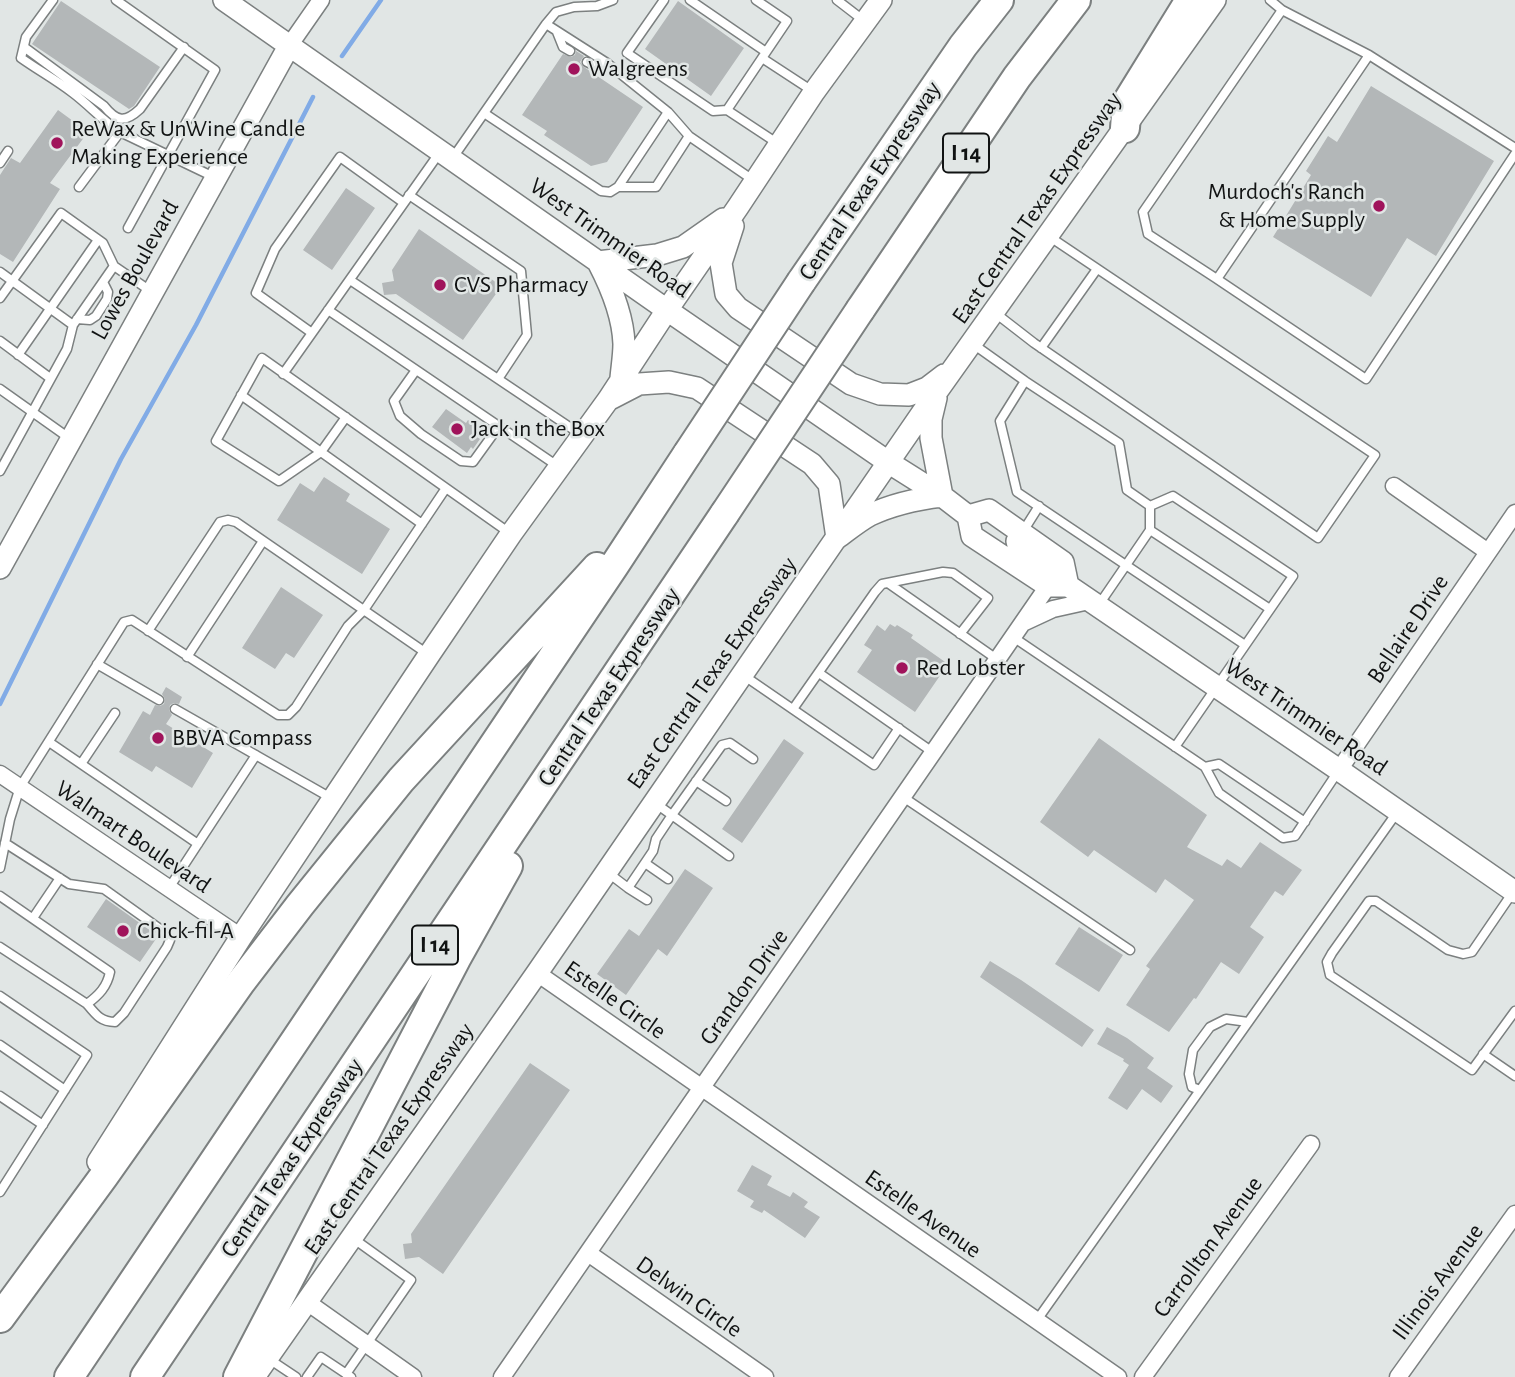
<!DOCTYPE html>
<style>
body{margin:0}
canvas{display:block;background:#e1e6e5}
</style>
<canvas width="1515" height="1377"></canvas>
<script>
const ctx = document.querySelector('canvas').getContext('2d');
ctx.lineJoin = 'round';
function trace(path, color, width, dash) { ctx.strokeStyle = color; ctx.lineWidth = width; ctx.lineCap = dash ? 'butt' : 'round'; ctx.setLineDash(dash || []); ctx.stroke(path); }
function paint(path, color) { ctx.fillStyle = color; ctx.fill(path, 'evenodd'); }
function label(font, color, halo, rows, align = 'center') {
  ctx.font = font + ' "Alegreya Sans",sans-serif'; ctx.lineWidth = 5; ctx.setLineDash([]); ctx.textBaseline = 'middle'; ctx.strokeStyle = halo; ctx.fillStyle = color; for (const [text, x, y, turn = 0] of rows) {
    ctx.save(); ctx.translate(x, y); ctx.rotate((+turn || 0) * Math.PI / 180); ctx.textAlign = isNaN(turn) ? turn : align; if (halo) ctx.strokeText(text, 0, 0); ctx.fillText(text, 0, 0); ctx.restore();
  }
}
const stream = new Path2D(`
 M342,56L381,0
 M0,704L121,459L196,325L313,97`);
const building = new Path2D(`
 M61,1L160,67L134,106L129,109L32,44Z
 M678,1L744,48L711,96L645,49Z
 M576,51L584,56L580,62L584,67L643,107L607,162L591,166L544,135L547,131L522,115L563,54L571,57L575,55Z
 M1371,86L1494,161L1436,256L1407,238L1371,297L1273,237L1311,175L1306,171L1328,136L1337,142Z
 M58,110L88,132L50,183L60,189L13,262L0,254V175L11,158L20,163Z
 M346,188L375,208L332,270L303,250Z
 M419,229L497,283L499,287L498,291L463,340L396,294L384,295L382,283L394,281L392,270Z
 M446,409L466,423L468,420L479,428L477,431L480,433L477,437L480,439L473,449L471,447L467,453L432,427Z
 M324,477L350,494L346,501L390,529L362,574L277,520L300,483L314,492Z
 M281,587L323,615L294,658L286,653L275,669L242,648Z
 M890,624L895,627L897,625L913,635L911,638L948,664L915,712L857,672L872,650L864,645L877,625L885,631Z
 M166,687L182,697L179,704L174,703L170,705L169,710L172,715L166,724L213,753L192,788L156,766L152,772L119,752L143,711L150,715L155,705L160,706L164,704L165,699L162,694Z
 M1099,738L1207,815L1187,847L1222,866L1227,859L1241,868L1260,842L1302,870L1283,896L1275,891L1250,927L1264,937L1239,974L1221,962L1196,999L1194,998L1169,1032L1126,1005L1150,969L1146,966L1194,900L1165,879L1156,893L1094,850L1088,857L1040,822Z
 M784,739L804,753L742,843L722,829Z
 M685,869L713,888L667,956L658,949L626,995L597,974L629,929L639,936Z
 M106,899L158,936L140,962L87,927Z
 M1079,927L1123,955L1099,992L1055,964Z
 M990,961L1021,980L1094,1030L1082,1047L980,977Z
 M1107,1027L1127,1038L1154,1058L1147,1068L1173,1086L1161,1103L1142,1089L1127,1110L1108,1098L1129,1065L1123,1061L1124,1059L1097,1044Z
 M530,1063L570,1090L443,1274L419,1257L405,1259L403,1244L412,1243L411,1234Z
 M752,1165L772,1176L767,1185L790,1197L793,1192L808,1202L804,1207L820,1217L805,1238L764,1210L762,1213L750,1207L754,1201L737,1191Z`);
const lane = new Path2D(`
 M53,0L26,37L21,58C38,70 56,80 73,93C89,105 103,121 120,132L216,178
 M116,0L215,70L128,228
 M664,0L627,53L713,111L727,110L777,143
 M690,0L766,52
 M837,0L863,20
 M1270,0L1282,10L1369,55L1515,148
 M546,24L607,63L668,112L689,136L753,180
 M557,32L563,47L570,51
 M24,47L104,106C117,122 125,123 140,109L184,47
 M1369,55L1217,279L1366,379L1515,154
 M762,58L814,92
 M587,62L593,65L607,63
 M727,110L787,21L756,0
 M484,113L601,191L610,192L618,187L668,112
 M452,159L546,24L556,12L574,7L597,6L613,0
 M0,163L8,151
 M79,187L120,132
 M618,187H656L689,136
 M409,195L521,271L527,335L498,379L580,434
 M0,272L73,325
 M1217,279L1148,234L1143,212L1282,10
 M350,280L498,379
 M0,298L61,213L103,243L114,266L152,292
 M328,310L559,467
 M994,312L1034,343L1318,538L1375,455L1050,237
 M77,319L90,320L96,316L107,299L108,292L103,282
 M312,333L256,293L275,249L340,157L404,203
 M0,341L50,378
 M973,344L1025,381L1119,443L1127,490L1150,506
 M1041,348L1097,269
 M18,355L98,240
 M416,370L394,401L400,416L421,434L461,461L473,462L499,426
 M283,374L440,152
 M1025,381L1000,421L1017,492L1245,645
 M0,389L69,438
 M241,395L422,524
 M346,417L321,452L279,481L216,441L262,358L511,534
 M0,471L67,349L73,325L114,266
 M1150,506L1173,496L1293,576L1175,747
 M1150,530L1270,609
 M1022,533L1039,506
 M888,583L998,660
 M1098,606L1150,530V506
 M148,631L220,522L228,520L236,522L429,655
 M1013,637L1205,767L1219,793L1283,838L1295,836L1339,770
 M187,657L263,541
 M97,664L159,700
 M819,673L934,753
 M743,675L874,765L899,728
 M175,709L331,798
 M793,709L875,592L882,584L943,572L953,573L988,598L960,634
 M49,742L198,844
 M81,764L115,713
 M1205,767L1219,764L1305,822
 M696,781L726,801
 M903,797L1130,950
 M655,803L729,856
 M5,843L69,884L104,889L167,934L170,940L167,947L124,1013L115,1022C101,1022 96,1015 87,1004
 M645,863L668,879
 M0,868L10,819L20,787L124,622L132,620L278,715H288L296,707L348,626L364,610L446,488
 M607,872L628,888L653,851L656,839L672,815L722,745L730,743L753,759
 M169,888L256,755
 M628,888L647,900
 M1513,892L1472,952L1463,954L1448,950L1376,901H1369L1332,953L1327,962L1330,975L1472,1070L1515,1011
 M0,896L110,972C107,987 99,995 87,1004L0,947
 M33,918L60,878
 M0,996L87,1055L0,1192
 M0,1045L65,1090
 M1483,1054L1515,1076
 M1200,1090L1192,1087L1189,1074L1193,1050L1210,1027L1226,1019L1248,1022
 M0,1096L43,1125
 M1037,1320L1398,811
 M269,1359L296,1377
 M346,1374L411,1280L354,1239
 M307,1377L321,1357L351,1377`);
const street = new Path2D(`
 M289,46L321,0
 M1394,486L1488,552
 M1025,622L1053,609L1089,601
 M1339,770L1515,513
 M0,774L241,937
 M537,973L1118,1377
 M588,1253L765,1377
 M307,1302L413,1377
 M502,1377L1048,586
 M1143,1377L1311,1144
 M1398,1377L1515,1214`);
const secondary = new Path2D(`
 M224,0L667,310L888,462L942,496L968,516L972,536L1048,586H1068
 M733,226L721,263L726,294L738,308L851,384L880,394L909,395L927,388L944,375
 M598,262L657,255L683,247L723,219
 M599,264C612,289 623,316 624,344C624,355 622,367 621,378
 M936,398L931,419V438L942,496
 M610,399L639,384L669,382L697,388L812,464L829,484L837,538C848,530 859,521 870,515C893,504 917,499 942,496
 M968,516L989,510L1063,562L1068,586
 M1022,533L1017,541L1020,553L1339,770L1515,892
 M0,568L289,46
 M98,1162L241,937L429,655L511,534L608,400L667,310L738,207L814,92L881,0
 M254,1377L537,973L938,390L1215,0`);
const highway = new Path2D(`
 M1125,128L1127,102L1190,0
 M801,282L963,46L999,0
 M860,310L1017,77L1076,0
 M0,1318L104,1176L241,982L300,905L401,780L597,567
 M69,1377L614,566L688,453
 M145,1377L725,513
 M238,1377L456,959L508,866`);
const highwayBridge = new Path2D(`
 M688,453L801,282
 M725,513L860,310`);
const markers = [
 [574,69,7,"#a0135b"],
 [57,143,7,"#a0135b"],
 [1379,206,7,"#a0135b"],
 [440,285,7,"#a0135b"],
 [457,429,7,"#a0135b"],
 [902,668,7,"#a0135b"],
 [158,738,7,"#a0135b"],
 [123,931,7,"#a0135b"]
];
const shields = [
 [966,153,46],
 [435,945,46]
];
const shieldNames = [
 ["I 14",966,153],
 ["I 14",435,945]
];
const poiNames = [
 ["Walgreens",588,69],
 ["ReWax & UnWine Candle",71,129],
 ["Making Experience",71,157],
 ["Murdoch's Ranch",1365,192,"right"],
 ["& Home Supply",1365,220,"right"],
 ["CVS Pharmacy",454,285],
 ["Jack in the Box",471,429],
 ["Red Lobster",916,668],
 ["BBVA Compass",172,738],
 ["Chick-fil-A",137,931]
];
const streetNames = [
 ["Central Texas Expressway",870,181,-56],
 ["East Central Texas Expressway",1037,208,-55],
 ["West Trimmier Road",610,238,35],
 ["Lowes Boulevard",135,270,-61],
 ["Bellaire Drive",1408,629,-56],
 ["East Central Texas Expressway",712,673,-55],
 ["Central Texas Expressway",609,687,-56],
 ["West Trimmier Road",1306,717,34],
 ["Walmart Boulevard",133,837,34],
 ["Grandon Drive",744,987,-55],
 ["Estelle Circle",615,1000,35],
 ["East Central Texas Expressway",389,1139,-55],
 ["Central Texas Expressway",292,1158,-56],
 ["Estelle Avenue",923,1214,35],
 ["Carrollton Avenue",1208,1247,-54],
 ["Illinois Avenue",1438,1282,-54],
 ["Delwin Circle",689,1297,35]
];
trace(stream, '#81abe6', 4.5);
paint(building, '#b3b7b8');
trace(lane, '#7c8080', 11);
trace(street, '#7c8080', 19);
trace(secondary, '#7c8080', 24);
trace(highway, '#7c8080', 32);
trace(lane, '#fff', 8);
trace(street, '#fff', 16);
trace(secondary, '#fff', 21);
trace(highway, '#fff', 28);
trace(highwayBridge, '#7c8080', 32, []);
trace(highwayBridge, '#fff', 28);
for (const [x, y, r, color] of markers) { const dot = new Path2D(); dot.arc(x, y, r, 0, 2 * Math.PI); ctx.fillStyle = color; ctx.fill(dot); trace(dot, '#e1e6e5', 2.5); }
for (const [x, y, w] of shields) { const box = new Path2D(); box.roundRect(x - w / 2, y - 19.5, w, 39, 5); ctx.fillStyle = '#e1e6e5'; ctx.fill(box); trace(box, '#111313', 2); }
label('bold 23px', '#111313', null, shieldNames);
label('24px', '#111313', '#e1e6e5', poiNames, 'left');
label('24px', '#111313', '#e1e6e5', streetNames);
</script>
